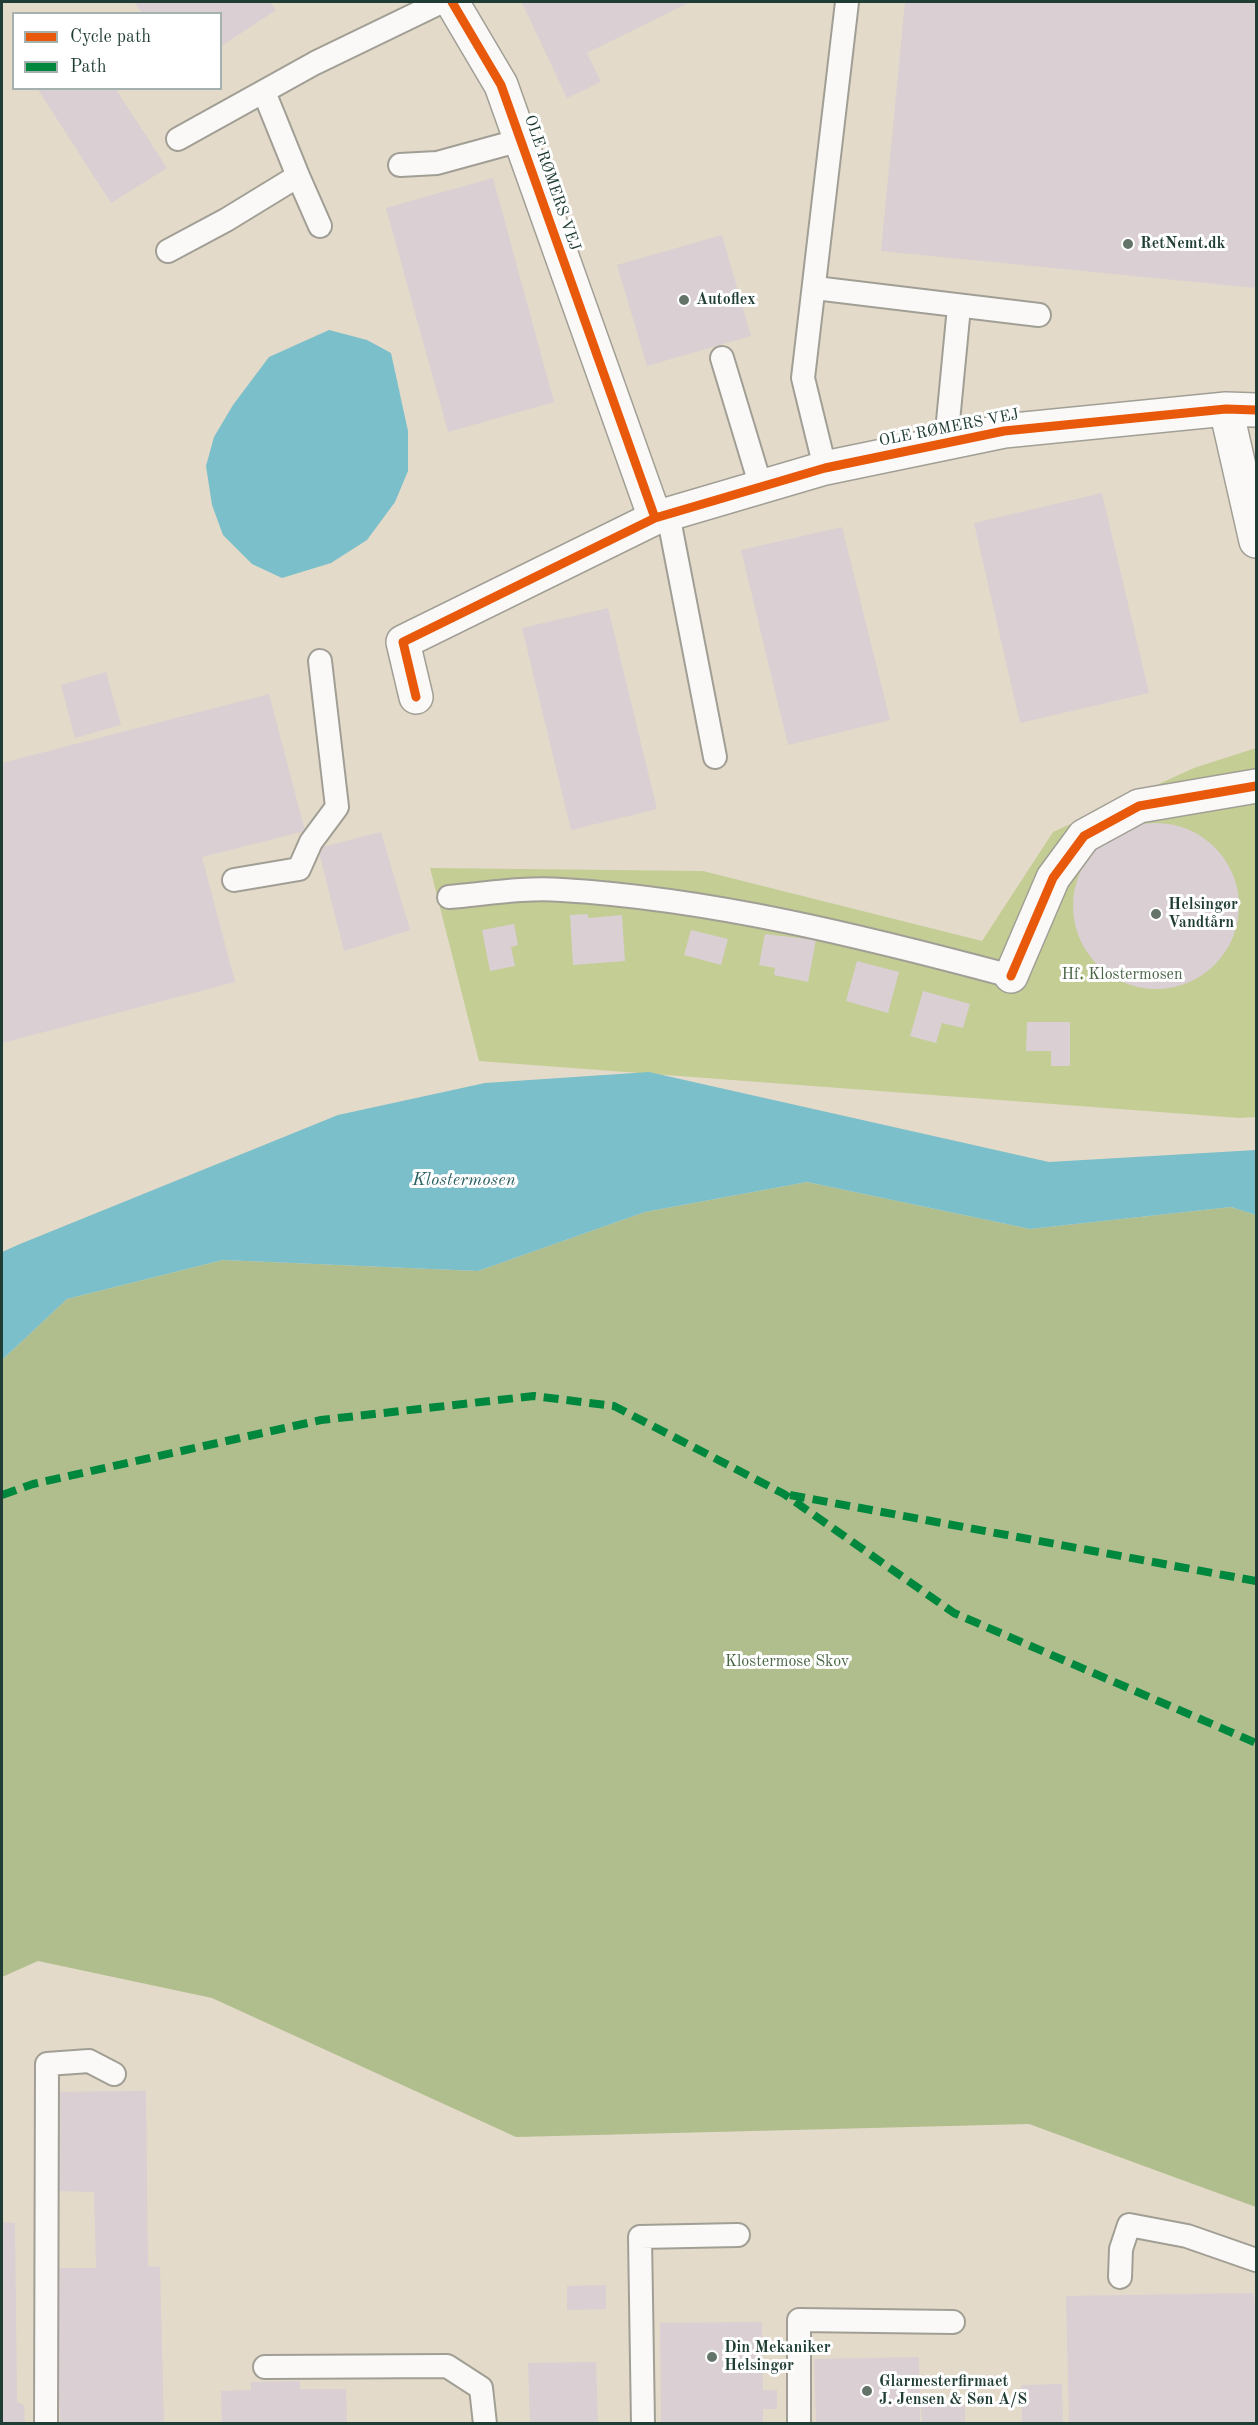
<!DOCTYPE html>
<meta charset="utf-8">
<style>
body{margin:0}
#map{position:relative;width:1258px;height:2425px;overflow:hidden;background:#e4dac9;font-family:"Old Standard TT",serif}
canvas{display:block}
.frame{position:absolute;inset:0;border:3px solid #1f3d34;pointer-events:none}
.legend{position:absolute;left:12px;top:12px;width:210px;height:78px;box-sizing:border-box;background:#fff;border:2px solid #a5b1ae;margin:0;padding:8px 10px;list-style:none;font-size:18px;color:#1f3d34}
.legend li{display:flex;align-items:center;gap:12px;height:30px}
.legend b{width:30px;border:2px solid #a5b1ae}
</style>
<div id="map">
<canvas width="1258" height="2425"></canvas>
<div class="frame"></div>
<ul class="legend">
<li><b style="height:8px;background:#e8590c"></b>Cycle path</li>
<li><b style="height:8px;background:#00873e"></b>Path</li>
</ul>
</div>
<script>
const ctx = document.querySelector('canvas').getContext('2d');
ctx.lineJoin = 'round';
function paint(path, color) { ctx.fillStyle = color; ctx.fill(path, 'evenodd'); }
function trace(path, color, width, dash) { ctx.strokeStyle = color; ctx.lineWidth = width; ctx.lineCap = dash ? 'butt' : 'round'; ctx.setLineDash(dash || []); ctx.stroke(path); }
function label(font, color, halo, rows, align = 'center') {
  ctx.font = font + ' "Old Standard TT",serif'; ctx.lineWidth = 6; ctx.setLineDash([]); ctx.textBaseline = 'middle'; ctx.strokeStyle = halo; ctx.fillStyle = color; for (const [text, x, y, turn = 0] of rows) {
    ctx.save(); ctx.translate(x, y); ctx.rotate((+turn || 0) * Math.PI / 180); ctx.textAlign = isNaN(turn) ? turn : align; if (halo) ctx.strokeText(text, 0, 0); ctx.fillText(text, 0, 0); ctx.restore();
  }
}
const green = new Path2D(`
 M1256,748V1117L1240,1118L479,1061L430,868L703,871L982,941L1053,832L1194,768Z`);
const forest = new Path2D(`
 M807,1182L1030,1229L1231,1207L1256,1215V2207L1029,2124L516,2137L212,1998L38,1961L2,1977V1360L67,1299L223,1260L478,1271L645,1212Z`);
const water = new Path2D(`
 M329,330L367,340L391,353L408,431V471L395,502L367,540L331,563L282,578L252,564L223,535L212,505L206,466L214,437L233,405L269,357Z
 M649,1072L1049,1162L1256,1150V1215L1231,1207L1030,1229L807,1182L645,1212L478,1271L223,1260L67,1299L2,1360V1252L20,1244L338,1115L485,1083Z`);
const building = new Path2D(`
 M134,2H270L276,10L220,47V14H143Z
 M525,2H690L587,53L601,82L567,98L522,3Z
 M905,2H1256V288L881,251Z
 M37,88H115L167,168L111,203Z
 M493,178L554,402L448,432L386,208Z
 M722,235L751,336L647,366L617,265Z
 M1102,493L1149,693L1020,723L974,523Z
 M842,527L890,720L788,745L741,550Z
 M608,608L657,809L571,830L522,628Z
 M106,672L121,725L75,738L61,685Z
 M269,694L305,831L202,857L235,982L2,1043V763Z
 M1073 906a83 83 0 1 1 166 0a83 83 0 1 1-166 0Z
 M381,832L410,930L344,951L318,848Z
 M587,914L589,918L622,915L625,961L573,965L570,915Z
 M514,924L518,945L511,947L515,966L490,971L482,930Z
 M691,930L728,939L721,965L684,955Z
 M765,934L816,940L808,982L774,975L775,968L759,965Z
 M857,961L899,972L888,1013L846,1001Z
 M923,991L970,1004L963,1028L942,1023L936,1043L910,1036Z
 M1027,1022H1070V1066H1051V1051H1026Z
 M146,2091L148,2266L160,2267L164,2424H60L55,2268H96L94,2192L55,2191L53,2092Z
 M2,2222L15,2223L17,2402L24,2405L25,2424H2Z
 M606,2285V2309L567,2310V2286Z
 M1253,2293L1256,2315V2424H1069L1066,2296Z
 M762,2322L763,2390H777V2409H763V2424H661L660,2323Z
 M919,2357L920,2424H816L814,2359Z
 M596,2362L598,2424H530L528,2363Z
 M300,2381V2389H346L347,2424H222L221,2391L251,2390V2382Z
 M1062,2384L1063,2423L1022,2424L1021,2385Z
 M965,2405V2424H922L921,2406Z`);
const service = new Path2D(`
 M178,139L315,63L441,2
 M400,165L437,163L521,140
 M298,176L320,226
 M168,251L226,220L298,176L264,92
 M815,288L1039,315
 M722,358L761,487
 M946,442L959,307
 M825,468L803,378L847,2
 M668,514L715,757
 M234,880L299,869L311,842L337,807L320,661
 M449,897C485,894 525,887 562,890C713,899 865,937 1011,976
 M1120,2277L1121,2249L1129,2225L1187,2236L1256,2260
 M265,2367L447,2366L481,2388L485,2424
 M46,2424L47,2064L89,2061L114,2074
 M643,2424L640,2237L738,2235
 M799,2424V2320L953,2322`);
const minor = new Path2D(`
 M452,2L501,85L655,518
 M1226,409L1256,541
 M416,697L403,642L655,518L825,468L1004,431L1226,409L1256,410
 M1011,976L1053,878L1084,836L1139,806L1256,786`);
const quiet = new Path2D(`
 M2,1495L33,1484L321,1420L534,1396L614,1406L784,1494L954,1613L1256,1743
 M790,1495L1256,1581`);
const cycleway = new Path2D(`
 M452,2L501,85L655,518
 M416,697L403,642L655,518L825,468L1004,431L1226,409L1256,410
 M1011,976L1053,878L1084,836L1139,806L1256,786`);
const markers = [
 [1128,244,6,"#647468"],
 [684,300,6,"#647468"],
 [1156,914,6,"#647468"],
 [712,2357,6,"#647468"],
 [867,2391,6,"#647468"]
];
const streetNames = [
 ["OLE RØMERS VEJ",552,183,71],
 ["OLE RØMERS VEJ",949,428,-11]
];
const poiNames = [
 ["RetNemt.dk",1140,244],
 ["Autoflex",696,300],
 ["Helsingør",1168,905],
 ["Vandtårn",1168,923],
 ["Din Mekaniker",724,2348],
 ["Helsingør",724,2366],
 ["Glarmesterfirmaet",879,2382],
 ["J. Jensen & Søn A/S",879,2400]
];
const parkNames = [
 ["Hf. Klostermosen",1122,975],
 ["Klostermose Skov",787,1662]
];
const waterNames = [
 ["Klostermosen",464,1180]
];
paint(green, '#c3cd94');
paint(forest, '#b0be8d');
paint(water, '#7abfca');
paint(building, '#dacfd3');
trace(service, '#a19f95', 26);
trace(minor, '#a19f95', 36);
trace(service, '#fbf9f7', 22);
trace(minor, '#fbf9f7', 33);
trace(quiet, '#00873e', 8, [15, 8]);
trace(cycleway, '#e8590c', 9);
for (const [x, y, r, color] of markers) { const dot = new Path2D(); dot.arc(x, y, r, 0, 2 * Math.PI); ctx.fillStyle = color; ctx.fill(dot); trace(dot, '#fff', 2); }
label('16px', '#1f3d34', '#fff', streetNames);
label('bold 16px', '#1f3d34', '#fff', poiNames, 'left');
label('16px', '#486544', '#fff', parkNames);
label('italic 18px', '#2c6161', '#fff', waterNames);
</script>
